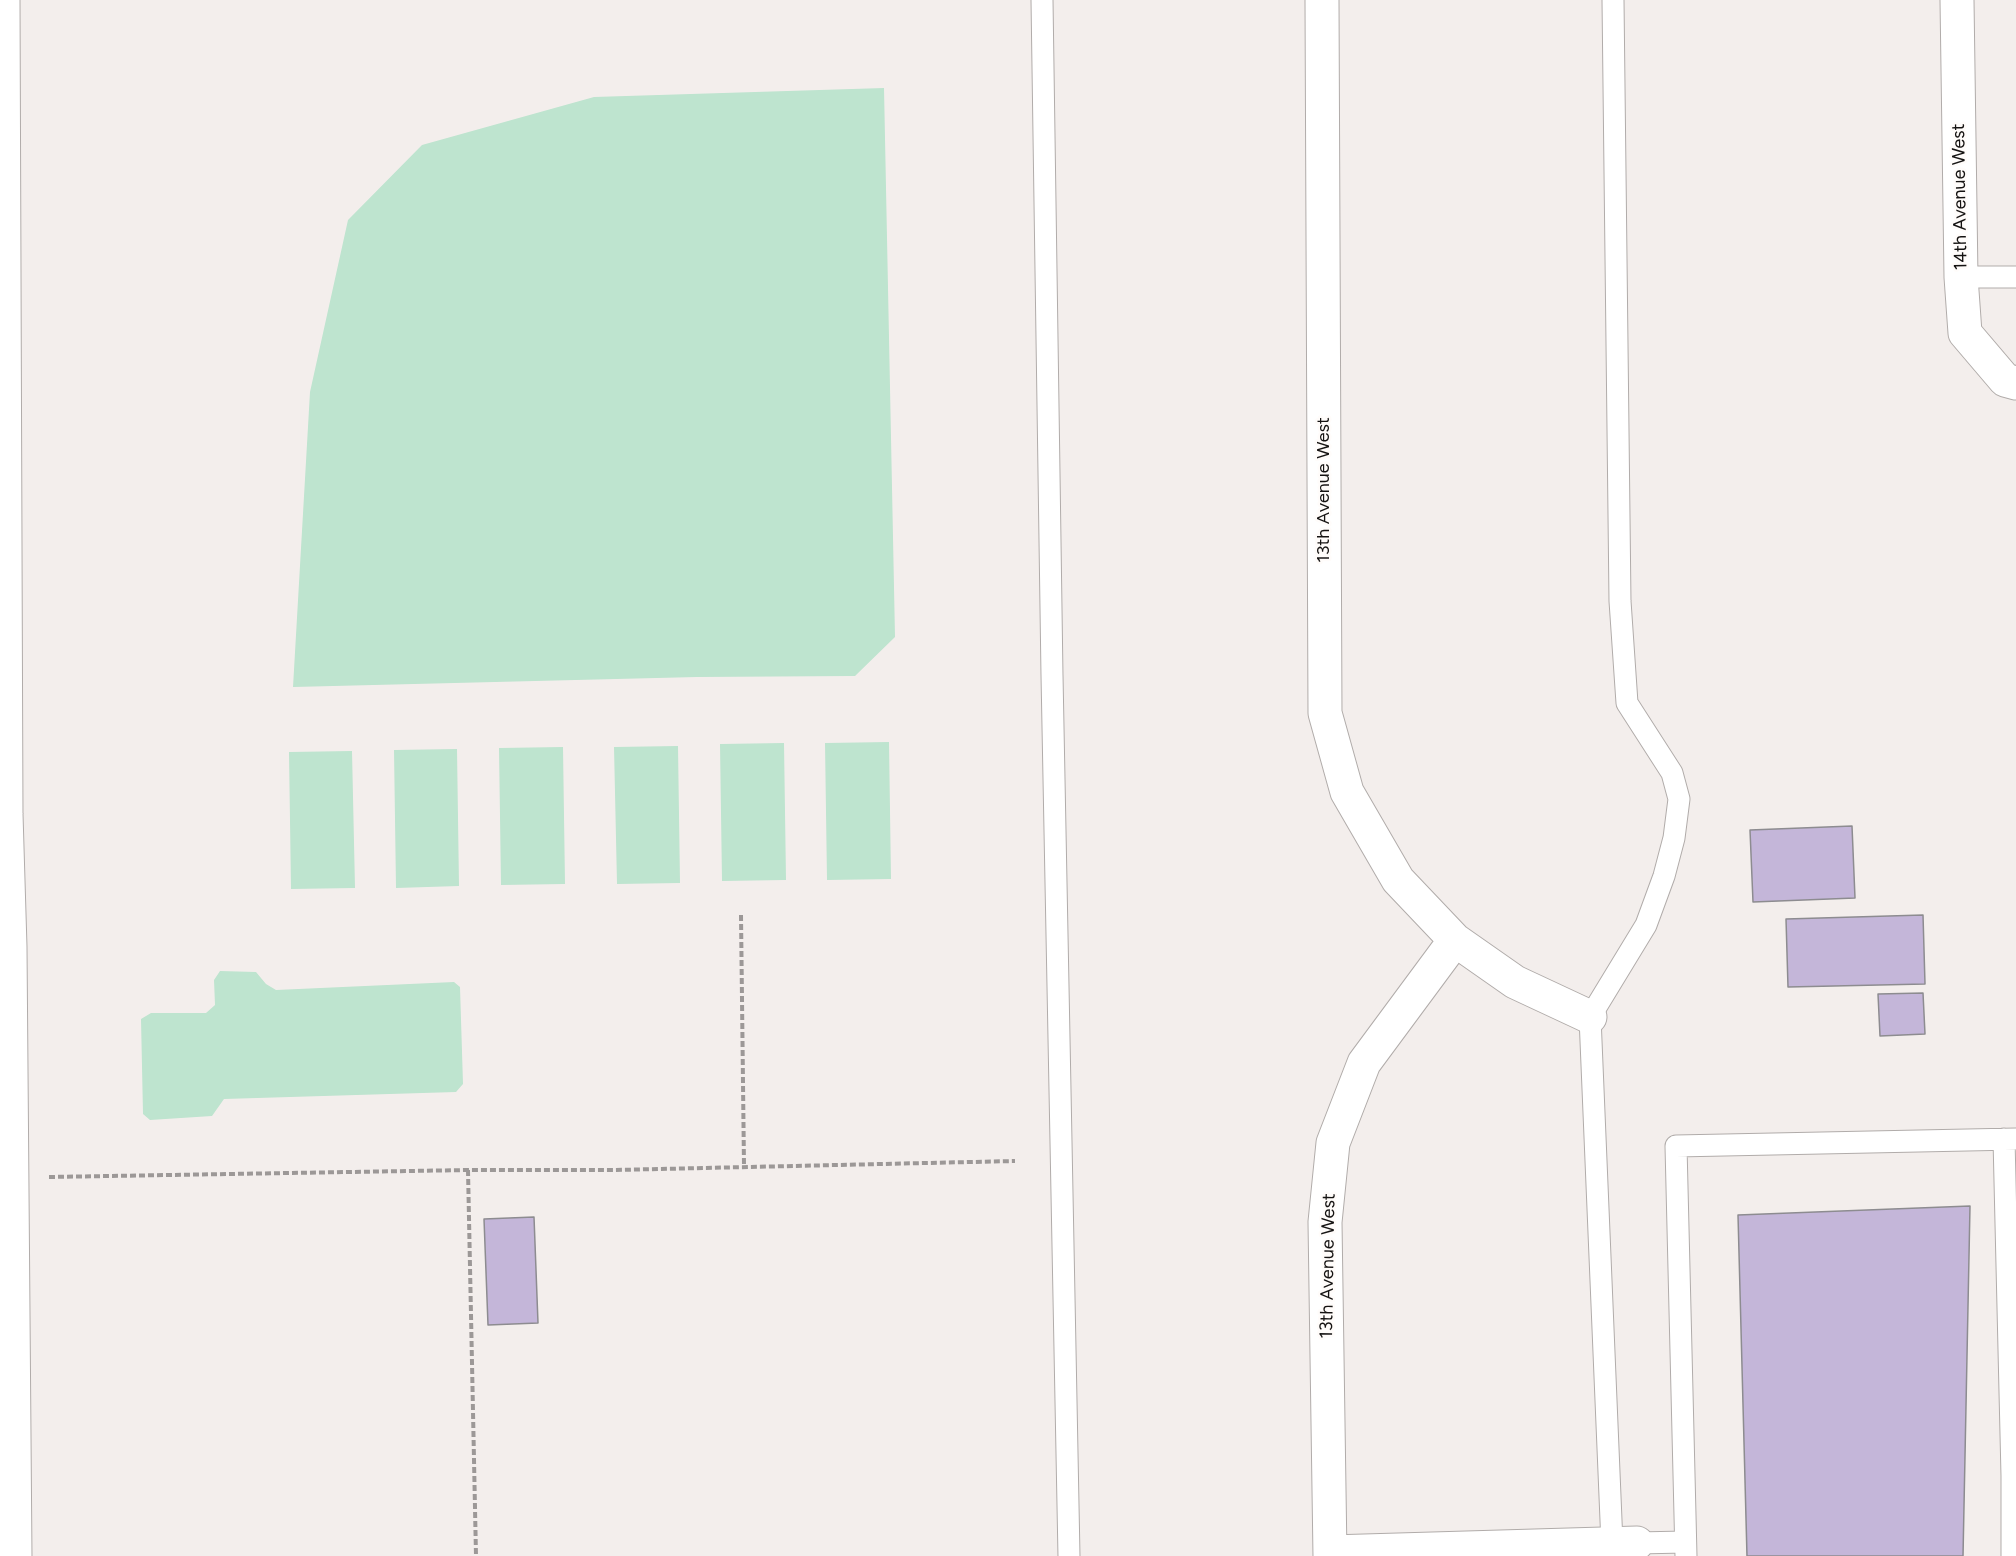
<!DOCTYPE html>
<style>
body{margin:0}
canvas{display:block;background:#f3eeec}
</style>
<canvas width="2016" height="1556"></canvas>
<script>
const ctx = document.querySelector('canvas').getContext('2d');
ctx.lineJoin = 'round';
function paint(path, color) { ctx.fillStyle = color; ctx.fill(path, 'evenodd'); }
function trace(path, color, width, dash) { ctx.strokeStyle = color; ctx.lineWidth = width; ctx.lineCap = dash ? 'butt' : 'round'; ctx.setLineDash(dash || []); ctx.stroke(path); }
function label(font, color, halo, rows, align = 'center') {
  ctx.font = font + ' Figtree,sans-serif'; ctx.lineWidth = 5; ctx.setLineDash([]); ctx.textBaseline = 'middle'; ctx.strokeStyle = halo; ctx.fillStyle = color; for (const [text, x, y, turn = 0] of rows) {
    ctx.save(); ctx.translate(x, y); ctx.rotate((+turn || 0) * Math.PI / 180); ctx.textAlign = isNaN(turn) ? turn : align; if (halo) ctx.strokeText(text, 0, 0); ctx.fillText(text, 0, 0); ctx.restore();
  }
}
const green = new Path2D(`
 M884,88L895,637L855,676L697,677L293,687L310,392L348,220L422,145L594,97Z
 M889,742L891,879L827,880L825,743Z
 M784,743L786,880L722,881L720,744Z
 M678,746L680,883L617,884L614,747Z
 M563,747L565,884L501,885L499,748Z
 M457,749L459,886L396,888L394,750Z
 M352,751L355,888L291,889L289,752Z
 M220,971L256,972L266,984L276,990L454,982L460,987L463,1084L456,1092L224,1099L212,1116L150,1120L143,1114L141,1019L151,1013H206L215,1005L214,980Z`);
const building = new Path2D(`
 M1852,826L1855,898L1753,902L1750,830Z
 M1923,915L1925,984L1788,987L1786,919Z
 M1923,993L1925,1034L1880,1036L1878,994Z
 M1970,1206L1963,1556H1747L1738,1215Z
 M534,1217L538,1323L488,1325L484,1219Z`);
const path = new Path2D(`
 M741,915L744,1166
 M468,1170L476,1556
 M49,1177L468,1170H615L1015,1161`);
const service = new Path2D(`
 M1042,0L1052,675L1069,1556
 M1961,277H2016
 M2004,1139L2012,1476H2016
 M1637,1543L1685,1542
 M1612,1544L1590,1017L1646,925L1664,876L1674,838L1679,799L1672,773L1627,703L1620,601L1613,0
 M1686,1556L1676,1146L2016,1139
 M2012,1556V1476`);
const minor = new Path2D(`
 M3,0L6,814L10,947L15,1556
 M1322,0L1325,713L1347,792L1398,880L1455,940L1515,982L1590,1017
 M1957,0L1961,277L1965,333L2005,380L2016,383
 M1330,1552L1637,1543
 M1330,1556L1325,1222L1333,1143L1364,1063L1455,940`);
const streetNames = [
 ["14th Avenue West",1960,197,-91],
 ["13th Avenue West",1324,490,-90],
 ["13th Avenue West",1328,1266,-89]
];
paint(green, '#bee4cf');
paint(building, '#c4b6d9');
trace(building, '#8d8c90', 1.5);
trace(service, '#b1acaa', 23);
trace(minor, '#b1acaa', 35);
trace(path, '#9c9897', 4, [6, 3]);
trace(service, '#fff', 21);
trace(minor, '#fff', 33);
label('18px', '#151312', '#fffcfa', streetNames);
</script>
